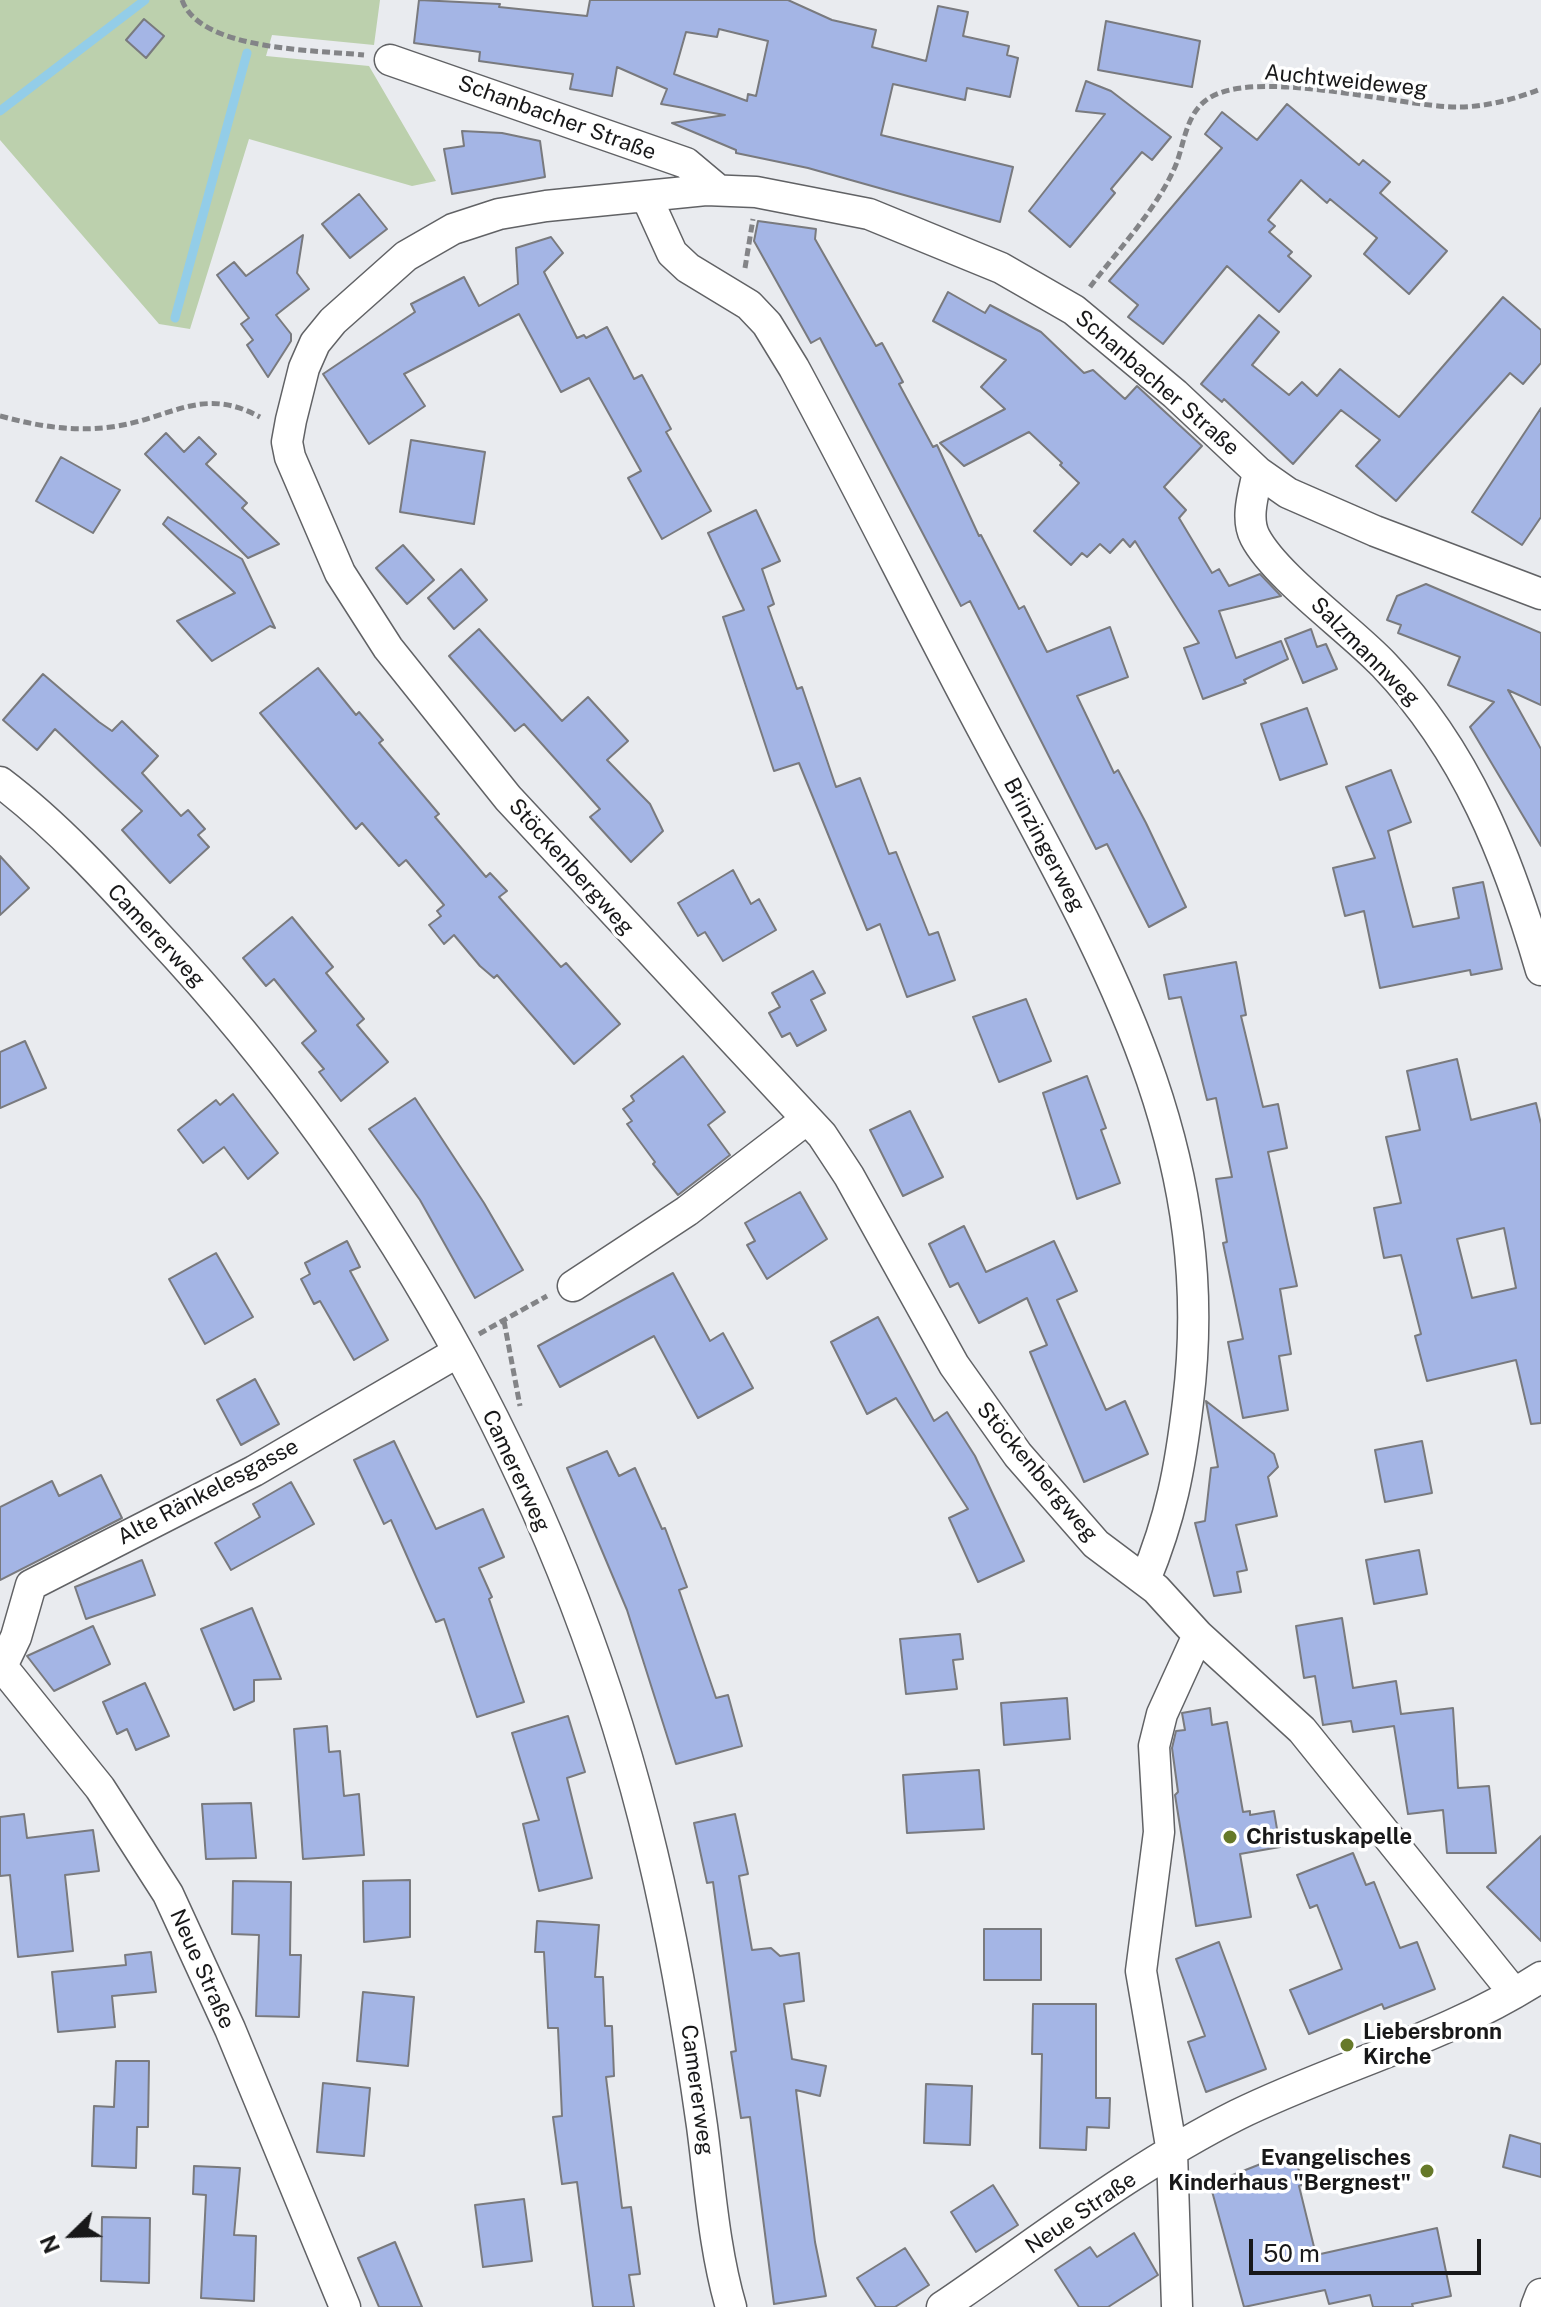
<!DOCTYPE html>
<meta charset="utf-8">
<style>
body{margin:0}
#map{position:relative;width:1541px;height:2307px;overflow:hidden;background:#e9ebef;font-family:"Public Sans",sans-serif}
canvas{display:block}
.north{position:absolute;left:32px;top:2195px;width:80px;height:80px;-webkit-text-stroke:6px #fff;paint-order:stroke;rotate:247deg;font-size:22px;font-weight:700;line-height:32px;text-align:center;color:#181819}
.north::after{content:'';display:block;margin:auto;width:28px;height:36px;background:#181819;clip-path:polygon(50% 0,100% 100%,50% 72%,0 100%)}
.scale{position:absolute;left:1249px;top:2239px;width:232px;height:36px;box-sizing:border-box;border:4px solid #181819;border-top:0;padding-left:10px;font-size:24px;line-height:28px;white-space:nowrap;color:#181819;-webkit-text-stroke:6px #fff;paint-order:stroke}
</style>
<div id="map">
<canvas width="1541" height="2307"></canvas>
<div class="north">N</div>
<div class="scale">50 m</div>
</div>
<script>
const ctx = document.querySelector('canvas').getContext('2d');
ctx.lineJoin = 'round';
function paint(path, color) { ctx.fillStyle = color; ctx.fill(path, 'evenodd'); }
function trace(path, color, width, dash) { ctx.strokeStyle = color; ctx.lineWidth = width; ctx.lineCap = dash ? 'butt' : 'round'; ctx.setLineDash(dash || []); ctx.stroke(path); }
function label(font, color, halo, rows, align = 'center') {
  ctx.font = font + ' "Public Sans",sans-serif'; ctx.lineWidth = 7; ctx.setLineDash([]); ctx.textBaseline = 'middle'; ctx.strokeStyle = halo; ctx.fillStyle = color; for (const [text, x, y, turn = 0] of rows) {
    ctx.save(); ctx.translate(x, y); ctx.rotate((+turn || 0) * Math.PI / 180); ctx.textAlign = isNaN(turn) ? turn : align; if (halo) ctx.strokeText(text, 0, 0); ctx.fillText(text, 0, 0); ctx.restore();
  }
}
const green = new Path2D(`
 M0,0H380L374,45L272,35L266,56L369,66L436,181L412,186L249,139L190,329L159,324L0,140Z`);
const stream = new Path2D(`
 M0,111L145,0
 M175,318L247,53`);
const building = new Path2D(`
 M419,0L500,4L499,7L587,16L590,0H788L832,20L876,30L872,47L926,61L938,6L968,12L963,36L1009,46L1007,55L1018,58L1010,97L967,88L965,100L893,84L881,135L1013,167L1000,222L808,168L736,153V150L672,123L725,115L661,104L667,89L617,67L612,96L570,89L573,74L479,61L480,52L414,43ZM719,29L768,41L756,96L748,94L747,101L674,74L686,32L717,37Z
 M144,19L164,36L146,58L126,40Z
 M1106,21L1200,41L1192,87L1098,70Z
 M1086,81L1111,91L1171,137L1152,160L1142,152L1111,189L1115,193L1070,247L1029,211L1105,114L1076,111Z
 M1287,104L1359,165L1363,160L1390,182L1380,193L1447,251L1409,294L1364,254L1377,238L1330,199L1327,203L1301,180L1268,220L1275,226L1269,232L1292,252L1288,256L1311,276L1279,312L1227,266L1163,344L1128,317L1138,305L1109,281L1222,148L1205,134L1222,112L1257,140Z
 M462,131L502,133L540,141L545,177L452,194L444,149L464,146Z
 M359,194L387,229L350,258L322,224Z
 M758,221L816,229L815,239L876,346L882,343L903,382L899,384L933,447L937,445L979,536L981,535L1019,609L1024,606L1047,652L1110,627L1128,677L1077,696L1114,773L1118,770L1146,823L1186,907L1149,927L1107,844L1096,849L970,601L961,606L820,338L811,343L754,241Z
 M303,235L297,273L309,289L276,315L291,334V341L268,377L247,345L253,340L241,324L249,318L217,275L234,262L246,276Z
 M551,237L563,253L544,272L577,338L584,335L586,338L607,327L634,379L642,375L671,429L666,432L711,511L662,539L628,478L641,471L589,378L561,392L519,314L404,374L425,406L369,444L323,374L415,312L411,304L464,277L479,306L518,284L516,248Z
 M948,292L985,313L990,305L1041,332L1084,373L1093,370L1125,399L1137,386L1202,446L1164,487L1186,510L1179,518L1212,573L1219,569L1229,586L1260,574L1281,596L1219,611L1236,658L1281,641L1288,659L1244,680L1246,683L1203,699L1184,648L1199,643L1135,541L1130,547L1123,539L1110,553L1100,544L1087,557L1082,553L1071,565L1034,531L1079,483L1060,465L1062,463L1029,432L964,466L940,443L1005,409L981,387L1006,360L933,321Z
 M1503,297L1541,330V363L1523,384L1510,373L1396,501L1356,466L1380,440L1341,410L1293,464L1224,399L1222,402L1201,384L1259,315L1279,332L1252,365L1289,395L1302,382L1317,396L1340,369L1399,417Z
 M1541,408V517L1522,545L1472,512Z
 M166,433L184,452L199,437L216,454L206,464L247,503L242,508L279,544L248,558L145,454Z
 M411,440L485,452L474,524L400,512Z
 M61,457L120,490L93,533L36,501Z
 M756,510L780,561L762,569L774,604L768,607L797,689L802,687L836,787L860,778L889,854L896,852L929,935L938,932L955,980L907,997L880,924L867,930L799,763L774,771L723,617L744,610L708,533Z
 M168,517L242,559L275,628L270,626L212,661L177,621L235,593L163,524Z
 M403,545L434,580L407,604L376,568Z
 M461,569L487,600L454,629L428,598Z
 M1426,584L1541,633V705L1508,690L1541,749V846L1470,727L1494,702L1448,685L1460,657L1398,633L1401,625L1387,620L1397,596Z
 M479,629L562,721L588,697L628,741L607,760L650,804L663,831L631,862L590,817L600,809L524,724L515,731L449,656Z
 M1311,629L1317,647L1326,644L1337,669L1303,683L1285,639Z
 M318,668L356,715L359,712L383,740L379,743L439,814L435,817L486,877L490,873L507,891L499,897L561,967L566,963L620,1024L574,1064L497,975L494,978L480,966L454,935L444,944L429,925L441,916L437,911L444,905L406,860L399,866L362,823L356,829L260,713Z
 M43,674L99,722L112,731L122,721L158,756L142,773L181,816L188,810L205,829L198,835L209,847L170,883L122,830L142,811L55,729L37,750L3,720Z
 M1307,708L1327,764L1280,780L1261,724Z
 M1391,770L1411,822L1388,831L1413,927L1459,918L1453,888L1483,882L1502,969L1471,975L1470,970L1380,988L1364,911L1345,916L1333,868L1375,858L1346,787Z
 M0,856L29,888L0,915Z
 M733,870L751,904L759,899L776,930L723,961L705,932L698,936L678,903Z
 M292,917L333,967L326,973L364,1019L357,1025L388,1062L341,1101L319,1072L324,1069L302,1043L316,1031L274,979L266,986L243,958Z
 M1236,962L1246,1015L1241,1016L1263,1107L1278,1104L1287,1148L1268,1152L1297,1286L1280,1289L1291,1354L1279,1356L1288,1410L1243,1418L1228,1342L1243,1339L1223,1243L1227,1242L1216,1179L1232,1177L1216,1098L1207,1100L1181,997L1169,999L1164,975Z
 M813,971L825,993L811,1000L826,1030L797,1046L790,1033L782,1037L769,1013L780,1007L772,993Z
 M1026,999L1051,1061L999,1082L973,1017Z
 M25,1041L46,1088L0,1108V1052Z
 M683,1056L725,1112L708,1125L730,1155L678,1195L653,1164L655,1162L627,1124L632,1121L623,1109L634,1101L631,1096Z
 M1457,1059L1471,1120L1536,1103L1541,1124V1423L1531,1424L1516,1360L1427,1381L1415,1336L1421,1334L1401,1255L1384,1258L1374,1208L1401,1203L1386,1137L1420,1130L1407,1071ZM1504,1228L1516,1288L1472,1298L1457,1239Z
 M1087,1076L1106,1128L1101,1130L1120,1183L1077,1199L1043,1093Z
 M233,1094L278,1153L248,1179L224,1147L203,1163L178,1130L216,1100L220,1105Z
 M415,1098L484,1203L523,1270L475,1298L420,1200L369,1129Z
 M910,1111L943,1177L903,1196L870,1130Z
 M800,1192L827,1239L767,1279L747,1245L755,1241L745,1223Z
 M964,1226L986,1272L1054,1241L1077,1291L1057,1300L1106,1410L1125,1401L1148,1454L1084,1482L1030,1352L1047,1345L1027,1298L979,1323L958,1283L950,1287L929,1244Z
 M347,1241L360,1267L350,1271L388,1340L354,1360L320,1301L314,1304L301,1279L310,1274L305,1263Z
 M216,1253L253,1317L205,1344L169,1279Z
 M673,1273L710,1341L723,1333L753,1388L698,1418L654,1336L560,1387L538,1346Z
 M878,1317L934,1421L947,1412L975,1456L1024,1561L978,1582L949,1518L968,1509L896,1398L867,1414L831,1342Z
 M255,1379L279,1424L241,1445L217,1400Z
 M1206,1401L1274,1454L1278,1467L1268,1477L1277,1516L1236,1525L1247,1570L1237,1572L1241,1592L1214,1596L1195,1523L1205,1521L1211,1468L1218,1467Z
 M394,1441L436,1529L483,1509L504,1557L479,1568L492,1597L489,1599L524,1702L477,1717L444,1619L436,1622L391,1520L384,1524L354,1460Z
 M1422,1441L1432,1493L1385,1502L1375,1450Z
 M607,1451L619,1476L635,1468L662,1529L665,1528L687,1587L679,1590L716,1698L728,1695L742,1746L676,1764L627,1610L567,1468Z
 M101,1475L122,1518L0,1580V1507L52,1481L59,1496Z
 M291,1482L314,1524L231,1570L215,1543L260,1517L253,1504Z
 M1419,1550L1427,1594L1374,1604L1366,1560Z
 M142,1560L155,1595L86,1619L75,1587Z
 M252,1608L281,1679L254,1680V1701L234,1710L201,1629Z
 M1342,1618L1353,1688L1396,1681L1401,1714L1453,1708L1458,1788L1489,1786L1496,1853H1447L1443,1810L1408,1814L1394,1726L1353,1732L1351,1721L1323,1725L1315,1676L1304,1678L1296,1626Z
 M93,1626L110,1664L54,1691L27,1656Z
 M960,1634L963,1659L953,1660L957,1689L906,1694L900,1639Z
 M145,1683L169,1736L136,1750L127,1729L117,1734L103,1702Z
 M1067,1698L1070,1739L1004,1745L1001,1703Z
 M1210,1708L1212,1725L1227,1722L1243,1812L1250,1811V1815L1274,1811L1280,1847L1240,1854L1251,1917L1196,1926L1175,1795L1178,1792L1172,1748L1176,1731L1185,1730L1182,1713Z
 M568,1716L585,1772L567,1778L592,1878L539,1891L523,1824L539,1820L512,1733Z
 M327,1726L329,1752L340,1751L344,1796L359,1794L364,1855L303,1859L294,1729Z
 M979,1770L984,1829L907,1833L903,1775Z
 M251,1803L256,1858L206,1859L202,1804Z
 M24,1814L27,1838L93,1830L99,1871L65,1875L73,1951L18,1957L10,1875L0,1876V1817Z
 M735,1814L748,1874L739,1876L752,1950L771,1948L780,1956L799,1953L804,2001L784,2004L792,2059L826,2066L820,2096L796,2090L815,2242L826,2296L774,2304L750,2117L741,2118L731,2052L736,2051L713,1882L707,1883L694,1823Z
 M1541,1836V1941L1487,1887Z
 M1353,1853L1366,1885L1374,1882L1400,1948L1417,1942L1435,1989L1384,2009L1382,2004L1309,2034L1290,1990L1342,1969L1317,1905L1310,1908L1297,1875Z
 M410,1880V1937L364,1942L363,1881Z
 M233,1881L291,1882L290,1955H301L299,2017L256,2016L259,1935L232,1934Z
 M537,1921L599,1925L595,1977H603L605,2026H612L614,2076L606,2077L622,2208L631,2207L640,2274L629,2275L634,2307H593L577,2182L562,2184L553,2117L562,2116L558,2028H548L544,1952H535Z
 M984,1929H1041V1980H984Z
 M1219,1942L1266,2069L1206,2092L1188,2042L1205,2036L1176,1959Z
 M151,1952L156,1992L112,1996L115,2027L58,2032L52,1972L126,1965L125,1955Z
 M363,1992L414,1997L408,2066L357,2061Z
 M1033,2004H1096V2098H1110L1109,2128L1087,2127L1086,2150L1040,2148L1042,2054H1032Z
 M116,2061H149L148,2127H137L136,2168L92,2166L94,2106L114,2107Z
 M323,2083L370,2088L364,2156L317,2152Z
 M926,2084L972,2086L970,2145L924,2143Z
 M1510,2135L1541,2144V2177L1503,2167Z
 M1291,2152L1305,2184L1299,2186L1316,2255L1437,2228L1451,2296L1412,2304L1413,2307H1373L1370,2295L1329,2304L1325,2290L1244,2307L1210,2184Z
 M194,2166L240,2168L234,2235L256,2236L254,2301L201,2298L206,2195L193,2194Z
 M993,2185L1018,2225L976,2252L951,2212Z
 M524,2199L532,2261L483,2267L475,2205Z
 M102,2217L150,2218L149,2283L101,2281Z
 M1134,2233L1158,2275L1108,2307H1079L1055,2270L1090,2247L1097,2257Z
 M395,2242L422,2307H379L358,2258Z
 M905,2248L929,2285L895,2307H876L857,2278Z`);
const path = new Path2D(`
 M182,0C200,51 317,50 364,55
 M745,268L753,219
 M1090,287C1118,250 1156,210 1175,167C1184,146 1185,117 1205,101C1249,65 1399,107 1458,107C1486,107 1515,99 1541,89
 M0,416C38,426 71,432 111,427C171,419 201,385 260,417
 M504,1321L520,1406
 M479,1334L547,1296`);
const minor = new Path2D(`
 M390,60L686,163L717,189
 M647,198L672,253L688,268L749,305L767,324L794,368C859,488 919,610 983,730C1100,950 1220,1142 1188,1402C1180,1469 1171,1517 1145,1580
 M1258,472C1254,492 1245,518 1255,537C1276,577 1350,629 1384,665C1467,752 1508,857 1541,970
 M0,782C57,825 108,881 156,934C395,1189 571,1511 652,1852C674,1943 689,2034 702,2126C710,2186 714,2249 731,2307
 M573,1286L687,1211L807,1119
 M0,1664L100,1788L168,1894L230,2029L345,2307
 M2,1666L16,1637L31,1585L254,1471L458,1352
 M1514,1993L1302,1730L1198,1635L1156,1589L1096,1544L1018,1455L954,1365L849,1176L822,1135L508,798L388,648L340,573L290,457L287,442L291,420L304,368L315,343L333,321L406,256L453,229L499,214L546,206L706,190L756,192L869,214L1001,268L1074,310L1175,394L1258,472L1288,493L1375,531L1541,594
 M942,2307C1038,2242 1133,2167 1237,2115C1337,2066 1447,2038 1541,1977
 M1177,2307L1172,2152L1141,1971L1159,1832L1154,1746L1162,1714L1198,1635
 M1536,2307L1541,2294`);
const markers = [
 [1230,1837,8,"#667929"],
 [1347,2045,8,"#667929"],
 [1427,2171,8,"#667929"]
];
const streetNames = [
 ["Auchtweideweg",1346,81,6],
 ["Schanbacher Straße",557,118,20],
 ["Schanbacher Straße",1157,383,41],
 ["Salzmannweg",1365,652,45],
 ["Brinzingerweg",1044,845,62],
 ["Stöckenbergweg",571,867,48],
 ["Camererweg",156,936,47],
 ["Camererweg",516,1471,65],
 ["Stöckenbergweg",1037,1472,50],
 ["Alte Ränkelesgasse",208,1492,-28],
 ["Neue Straße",202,1969,66],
 ["Camererweg",697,2090,82],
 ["Neue Straße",1081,2213,-34]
];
const poiNames = [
 ["Christuskapelle",1246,1837],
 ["Liebersbronn",1363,2032],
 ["Kirche",1363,2057],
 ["Evangelisches",1411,2158,"right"],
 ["Kinderhaus \"Bergnest\"",1411,2183,"right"]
];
paint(green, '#bcd0ad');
trace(stream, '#93cde8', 9);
paint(building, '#a4b5e5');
trace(building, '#797a7e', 2);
trace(minor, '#616265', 33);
trace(path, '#838487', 5, [8, 4]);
trace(minor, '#fff', 30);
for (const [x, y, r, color] of markers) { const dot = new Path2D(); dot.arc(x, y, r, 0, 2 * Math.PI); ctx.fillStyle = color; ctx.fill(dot); trace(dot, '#fff', 3); }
label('22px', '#181819', '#fff', streetNames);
label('bold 22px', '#181819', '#fff', poiNames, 'left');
</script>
